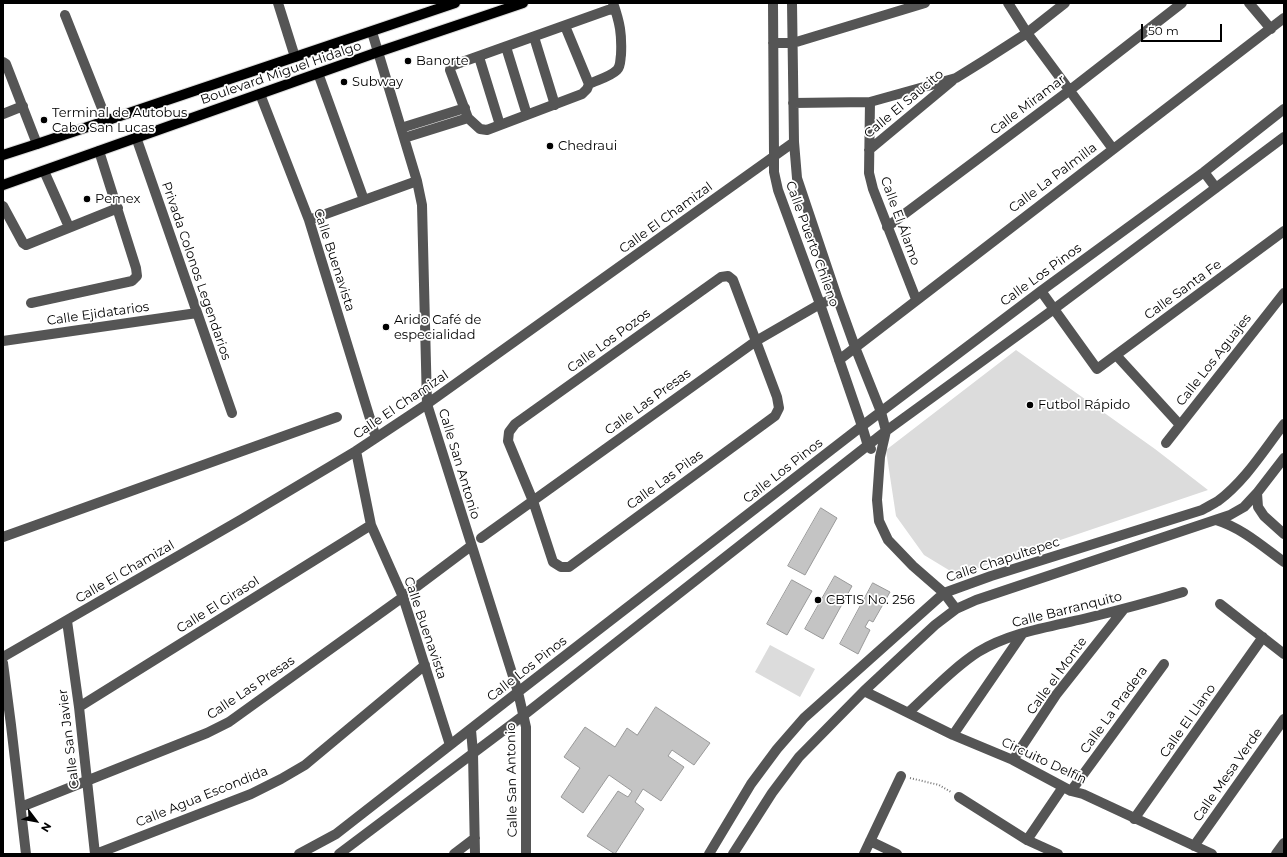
<!DOCTYPE html>
<meta charset="utf-8">
<style>
body{margin:0}
#map{position:relative;width:1287px;height:857px;overflow:hidden;background:#fff;font-family:Montserrat,sans-serif}
canvas{display:block}
.frame{position:absolute;inset:0;border:4px solid #000;pointer-events:none}
.north{position:absolute;left:16px;top:801px;width:40px;height:40px;-webkit-text-stroke:3px #fff;paint-order:stroke;rotate:122deg;font-size:11px;font-weight:700;line-height:16px;text-align:center;color:#000}
.north::after{content:'';display:block;margin:auto;width:14px;height:18px;background:#000;clip-path:polygon(50% 0,100% 100%,50% 72%,0 100%)}
.scale{position:absolute;left:1141px;top:24px;width:81px;height:18px;box-sizing:border-box;border:2px solid #000;border-top:0;padding-left:5px;font-size:12px;line-height:14px;white-space:nowrap;color:#000;-webkit-text-stroke:3px #fff;paint-order:stroke}
</style>
<div id="map">
<canvas width="1287" height="857"></canvas>
<div class="frame"></div>
<div class="north">N</div>
<div class="scale">50 m</div>
</div>
<script>
const ctx = document.querySelector('canvas').getContext('2d');
ctx.lineJoin = 'round';
function paint(path, color) { ctx.fillStyle = color; ctx.fill(path, 'evenodd'); }
function trace(path, color, width, dash) { ctx.strokeStyle = color; ctx.lineWidth = width; ctx.lineCap = dash ? 'butt' : 'round'; ctx.setLineDash(dash || []); ctx.stroke(path); }
function label(font, color, halo, rows, align = 'center') {
  ctx.font = font + ' Montserrat,sans-serif'; ctx.lineWidth = 3.5; ctx.setLineDash([]); ctx.textBaseline = 'middle'; ctx.strokeStyle = halo; ctx.fillStyle = color; for (const [text, x, y, turn = 0] of rows) {
    ctx.save(); ctx.translate(x, y); ctx.rotate((+turn || 0) * Math.PI / 180); ctx.textAlign = isNaN(turn) ? turn : align; if (halo) ctx.strokeText(text, 0, 0); ctx.fillText(text, 0, 0); ctx.restore();
  }
}
const green = new Path2D(`
 M1016,350L1155,449L1208,490L957,575L924,555L896,516L886,450Z
 M770,645L815,669L800,697L755,672Z`);
const building = new Path2D(`
 M821,508L837,518L805,575L788,566Z
 M835,576L852,586L823,639L805,629Z
 M792,580L812,591L787,635L767,624Z
 M873,583L890,592L873,622L869,620L865,627L870,630L858,654L840,644Z
 M656,707L710,743L694,765L672,750L668,756L684,767L661,801L643,789L635,802L644,809L615,854L587,836L618,791L628,797L632,791L609,775L583,813L561,797L580,768L564,757L585,727L615,747L627,728L637,735Z`);
const path = new Path2D(`
 M910,778L939,785L951,792`);
const minor = new Path2D(`
 M278,3L295,57
 M613,3C620,23 622,34 621,55C620,60 621,66 617,70C610,77 597,80 589,84L587,89L582,94L487,130L480,129L468,118L450,70L451,66L608,10L615,9
 M773,3L774,156V172L778,190L820,304L862,426L868,446L871,449
 M792,3L794,142L797,178L837,297L855,347L881,412L886,431L880,457L877,500L879,521L888,540L913,566L944,593L956,609
 M1008,3L1027,33L1113,149
 M1249,3L1271,29
 M65,15L107,121
 M565,26L589,84
 M372,32L417,181L422,205L427,404L518,692L526,727V854
 M534,37L555,105
 M773,43H793L925,3
 M506,47L527,115
 M479,57L500,125
 M3,62L6,64L37,144
 M318,73L364,200
 M260,94L309,220L376,438
 M870,102L869,173L873,189L916,299
 M793,103L870,102L956,78L985,60L1027,33L1065,3
 M3,114L23,106
 M401,128L465,108
 M136,137L232,413
 M404,138L468,118
 M869,150L952,81
 M44,171L69,227
 M1204,172L1216,188
 M3,206L23,243L26,245L118,208
 M309,220L417,181
 M887,227L1070,90L1182,3
 M728,276L733,280L777,397L779,408L775,416L569,567H561L553,562L533,501L508,441L509,432L515,424L721,277Z
 M1041,291L1097,369L1284,231
 M31,303L132,281L137,276L136,268L99,151
 M3,341L197,313
 M1116,355L1180,425
 M839,360L1284,18
 M1166,443L1284,293
 M356,451L371,525L403,597L450,745
 M1257,493L1258,507L1264,516L1284,534
 M1216,520C1242,528 1262,546 1284,562
 M3,537L337,417
 M481,538L756,341L820,304L837,297
 M1220,604L1284,654
 M67,621L79,707L95,854
 M3,657L242,519L356,451L427,404L794,142
 M3,663L11,725L26,854
 M864,691L953,735L1013,760L1071,791L1083,794L1212,854
 M79,707L371,525
 M909,712C931,692 953,668 978,652C1009,633 1048,627 1083,619C1116,611 1150,602 1183,592
 M471,730L473,753L475,854
 M953,735L1023,633
 M1013,760L1056,695L1124,609
 M1071,791L1164,664
 M959,797L1027,840L1058,854
 M21,807L207,733L229,722L403,597L471,546
 M1134,819L1263,637
 M1027,840L1063,787
 M870,841L897,854
 M1194,846L1284,719
 M96,854L251,794L281,779L305,765L425,665
 M299,854L336,834L518,692L862,426L1041,291L1204,172L1284,109
 M339,854L524,715L886,431L1054,309L1284,137
 M454,854L475,838
 M709,854L751,784L777,749L804,718L944,593L991,576L1202,510C1207,507 1213,504 1218,501C1245,481 1264,450 1284,424
 M733,854L772,793L799,757L864,691L935,625L956,609L976,600L1230,515L1244,507L1257,493L1284,458
 M864,854L901,776
 M1276,854L1284,843`);
const major = new Path2D(`
 M3,155L37,144L455,3
 M3,185L378,52L523,3`);
const markers = [
 [408,61,4,"#000"],
 [344,82,4,"#000"],
 [44,120,4,"#000"],
 [550,146,4,"#000"],
 [87,199,4,"#000"],
 [386,327,4,"#000"],
 [1030,405,4,"#000"],
 [818,600,4,"#000"]
];
const poiNames = [
 ["Banorte",416,61],
 ["Subway",352,82],
 ["Terminal de Autobus",52,113],
 ["Cabo San Lucas",52,128],
 ["Chedraui",558,146],
 ["Pemex",95,199],
 ["Arido Café de",394,320],
 ["especialidad",394,335],
 ["Futbol Rápido",1038,405],
 ["CBTIS No. 256",826,600]
];
const streetNames = [
 ["Boulevard Miguel Hidalgo",281,73,-19],
 ["Calle El Saucito",904,104,-40],
 ["Calle Miramar",1028,105,-37],
 ["Calle La Palmilla",1053,178,-37],
 ["Calle El Chamizal",666,218,-36],
 ["Calle El Álamo",900,221,70],
 ["Calle Puerto Chileno",812,244,70],
 ["Calle Buenavista",334,260,72],
 ["Privada Colonos Legendarios",196,271,71],
 ["Calle Los Pinos",1041,275,-36],
 ["Calle Santa Fe",1183,290,-36],
 ["Calle Ejidatarios",98,314,-8],
 ["Calle Los Pozos",609,341,-36],
 ["Calle Los Aguajes",1214,360,-52],
 ["Calle Las Presas",648,402,-36],
 ["Calle El Chamizal",401,405,-34],
 ["Calle San Antonio",459,464,73],
 ["Calle Los Pinos",783,471,-38],
 ["Calle Las Pilas",665,480,-36],
 ["Calle Chapultepec",1003,560,-18],
 ["Calle El Chamizal",125,572,-30],
 ["Calle El Girasol",218,605,-32],
 ["Calle Barranquito",1067,610,-14],
 ["Calle Buenavista",425,628,71],
 ["Calle Los Pinos",527,669,-38],
 ["Calle el Monte",1057,676,-54],
 ["Calle Las Presas",251,688,-34],
 ["Calle La Pradera",1114,710,-54],
 ["Calle El Llano",1188,721,-55],
 ["Calle San Javier",69,739,-97],
 ["Circuito Delfín",1044,761,25],
 ["Calle Mesa Verde",1228,775,-55],
 ["Calle San Antonio",512,780,-91],
 ["Calle Agua Escondida",202,797,-22]
];
paint(green, '#dcdcdc');
paint(building, '#c4c4c4');
trace(building, '#999', 1);
trace(major, '#dbdbdb', 12);
trace(path, '#777', 2, [1, 2]);
trace(minor, '#555', 10);
trace(major, '#000', 10);
for (const [x, y, r, color] of markers) { const dot = new Path2D(); dot.arc(x, y, r, 0, 2 * Math.PI); ctx.fillStyle = color; ctx.fill(dot); trace(dot, '#fff', 1.5); }
label('13px', '#000', '#fff', poiNames, 'left');
label('13px', '#000', '#fff', streetNames);
</script>
